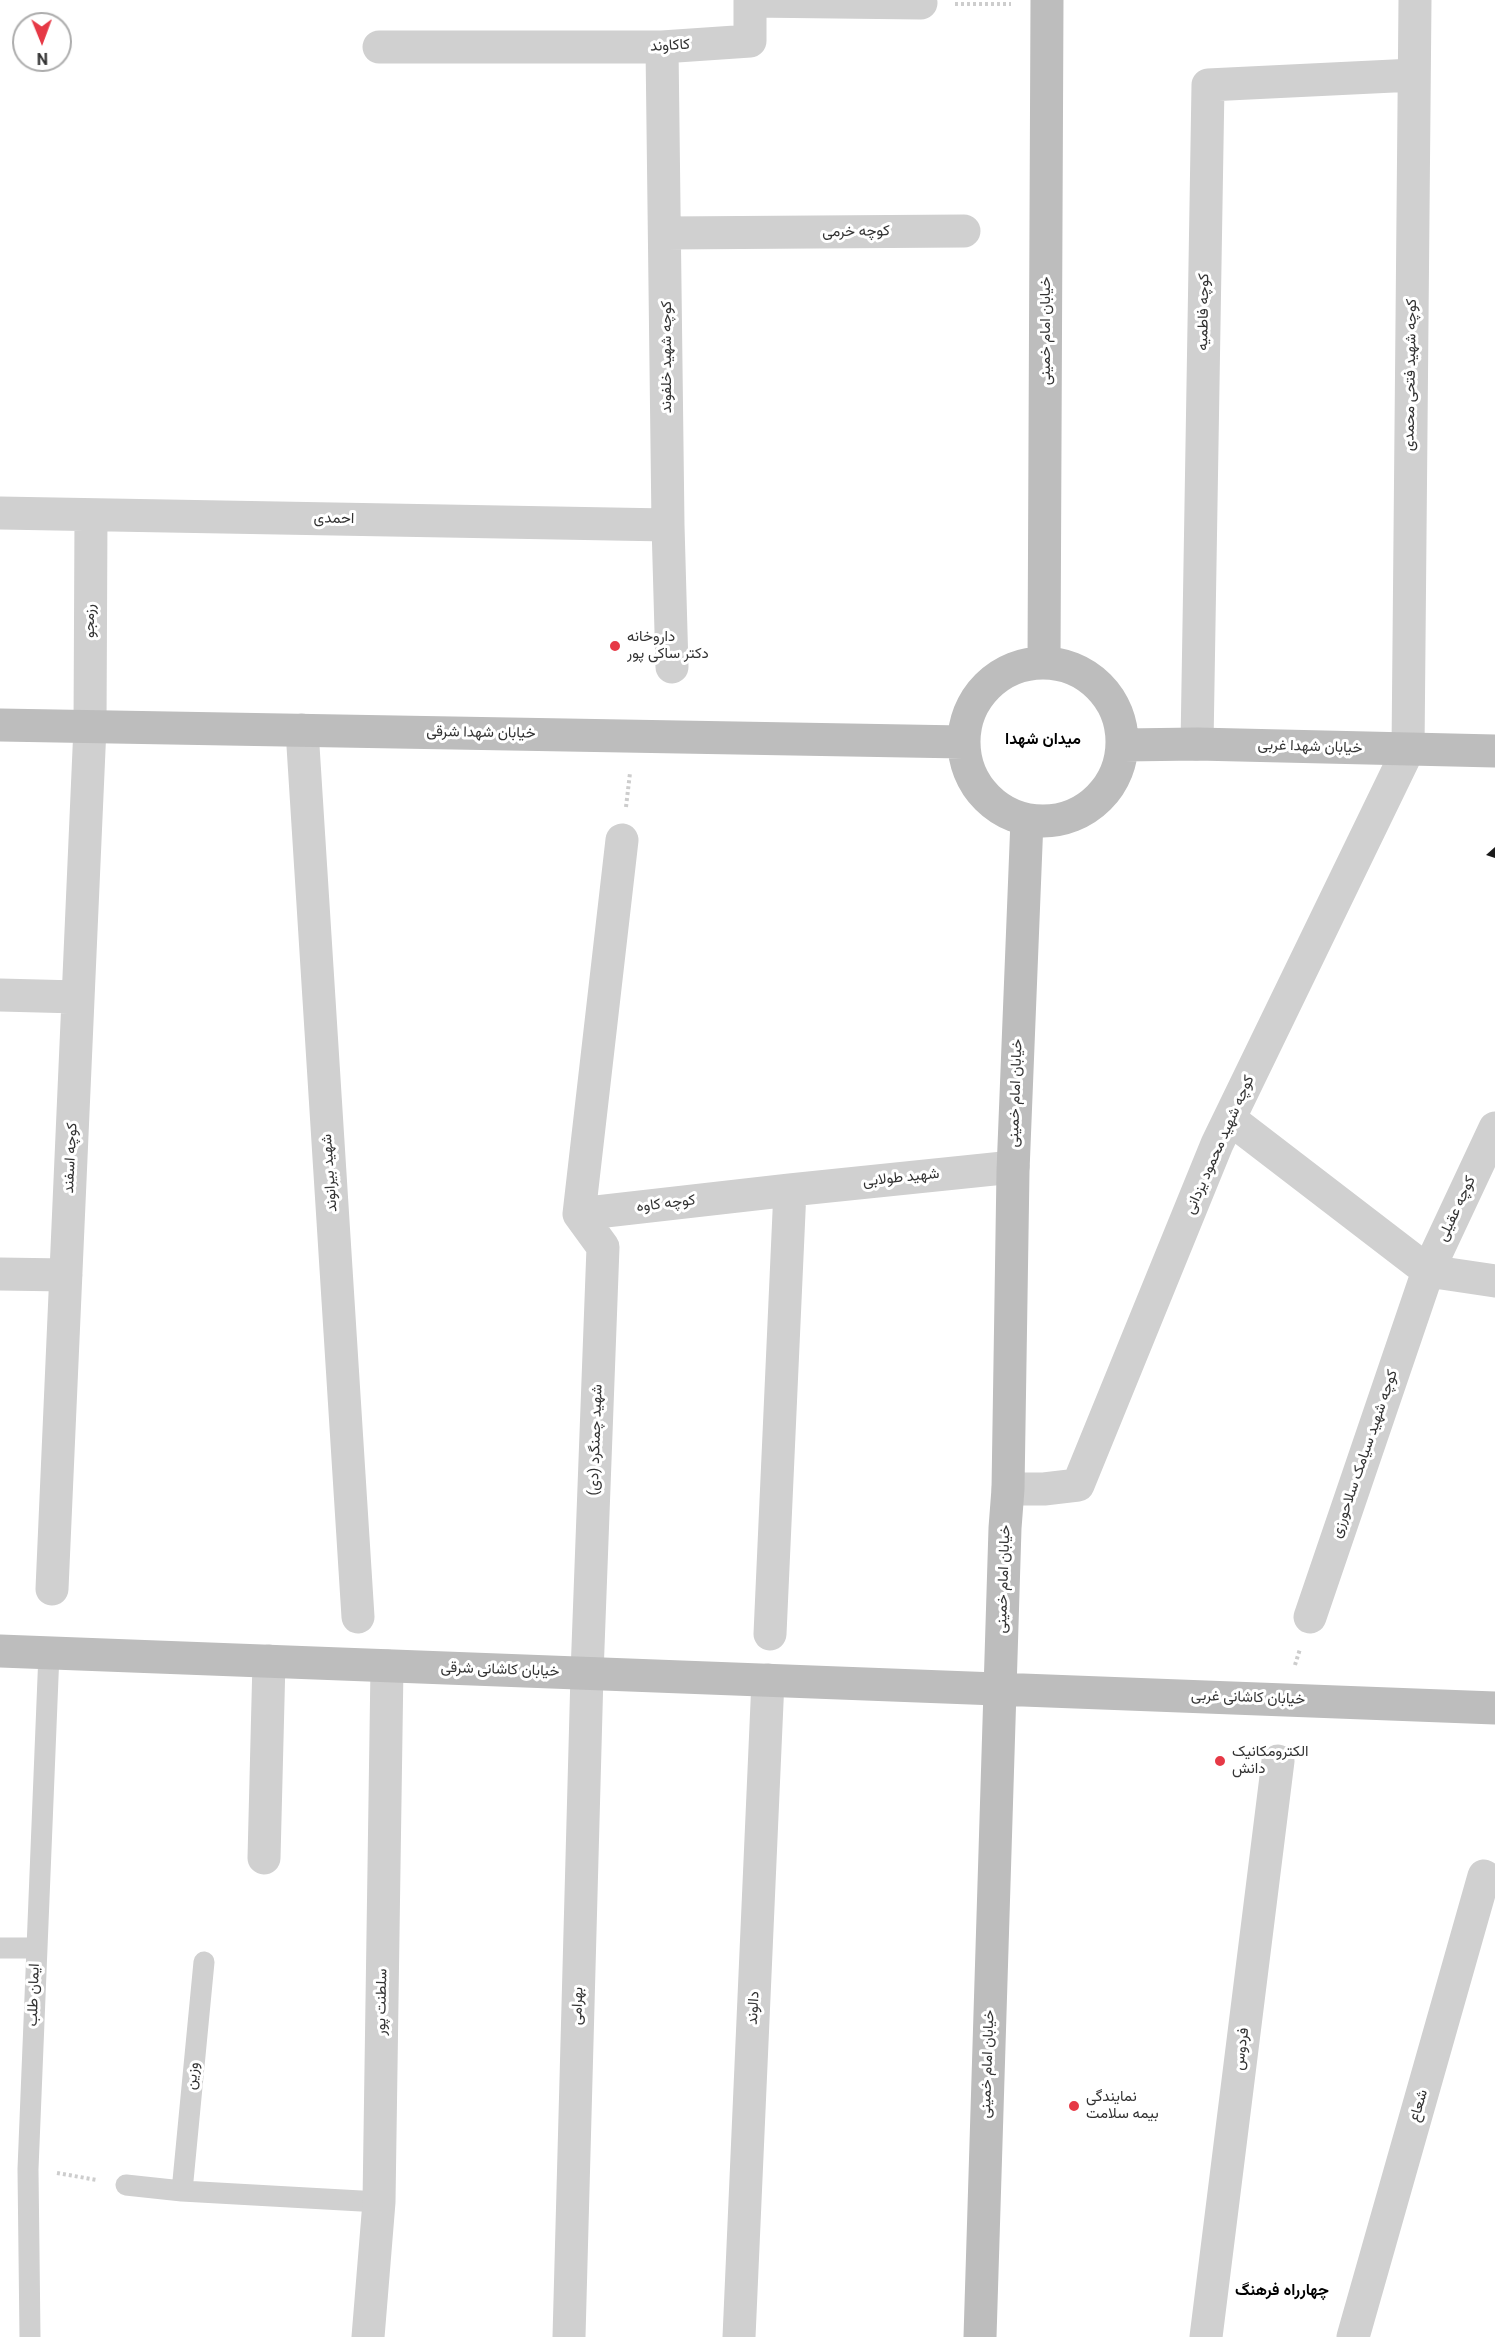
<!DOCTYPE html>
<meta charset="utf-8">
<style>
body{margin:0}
#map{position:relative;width:1495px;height:2337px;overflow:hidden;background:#fff;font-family:Roboto,sans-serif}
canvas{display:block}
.north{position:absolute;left:12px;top:12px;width:60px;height:60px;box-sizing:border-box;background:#fff;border:2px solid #adadad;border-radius:50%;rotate:179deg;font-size:16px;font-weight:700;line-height:24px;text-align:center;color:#333}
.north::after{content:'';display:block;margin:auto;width:21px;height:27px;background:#e63946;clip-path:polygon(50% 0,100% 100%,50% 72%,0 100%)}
</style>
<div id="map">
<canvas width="1495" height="2337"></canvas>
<div class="north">N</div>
</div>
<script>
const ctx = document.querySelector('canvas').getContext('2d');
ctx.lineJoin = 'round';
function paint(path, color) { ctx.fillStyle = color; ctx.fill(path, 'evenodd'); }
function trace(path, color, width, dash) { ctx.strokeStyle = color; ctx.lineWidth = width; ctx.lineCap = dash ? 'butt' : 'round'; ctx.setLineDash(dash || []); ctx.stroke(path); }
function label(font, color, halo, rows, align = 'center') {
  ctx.font = font + ' Roboto,Vazirmatn,sans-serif'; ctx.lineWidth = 6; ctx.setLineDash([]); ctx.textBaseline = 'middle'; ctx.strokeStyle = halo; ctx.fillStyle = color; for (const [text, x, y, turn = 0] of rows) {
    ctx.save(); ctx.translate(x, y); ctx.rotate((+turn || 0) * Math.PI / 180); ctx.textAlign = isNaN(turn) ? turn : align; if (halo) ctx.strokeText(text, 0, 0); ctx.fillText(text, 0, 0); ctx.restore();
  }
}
const building = new Path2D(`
 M1495,847V858L1486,855Z`);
const path = new Path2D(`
 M955,4H1011
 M626,807L630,773
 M1295,1665L1300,1649
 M57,2173L97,2180`);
const lane = new Path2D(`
 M0,1948H36
 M126,2185L182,2191L379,2202
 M182,2191L204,1962
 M30,2337L28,2169L49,1653`);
const street = new Path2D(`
 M379,47H662L750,41V1L921,3
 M662,47L668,525L672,667
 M666,233L964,231
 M0,513L668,525
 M302,730L358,1617
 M1197,744L1208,85L1414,75
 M622,840L579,1214L790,1190L1013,1167
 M0,995L78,997
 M1230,1119L1428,1271L1495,1281
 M0,1274L66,1275
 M1008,1489H1044L1078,1485L1217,1144L1408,750L1415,0
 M52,1589L90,727L91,515
 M1310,1617L1428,1271L1495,1128
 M770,1634L790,1190
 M264,1858L269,1661
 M368,2337L379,2202L387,1666
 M569,2337L587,1674L603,1247L579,1214
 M739,2337L768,1680
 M1206,2337L1278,1761
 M1353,2337L1484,1876`);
const secondary = new Path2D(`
 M964 742a79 79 0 1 1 158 0a79 79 0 1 1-158 0Z
 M1044,663L1047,0
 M0,725L963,742
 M1124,745L1197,744L1495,751
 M0,1651L1495,1708
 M980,2337L1005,1528L1008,1489L1013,1171L1027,820`);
const markers = [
 [615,646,6,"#e63946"],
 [1220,1761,6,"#e63946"],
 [1074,2106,6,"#e63946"]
];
const streetNames = [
 ["کاکاوند",670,46,-3],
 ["کوچه خرمی",856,232,-1],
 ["کوچه فاطمیه",1204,312,-89],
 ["خیابان امام خمینی",1046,331,-90],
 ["کوچه شهید خلفوند",667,357,-90],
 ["کوچه شهید فتحی محمدی",1411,375,-89],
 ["احمدی",334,519,1],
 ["رزمجو",90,621,-90],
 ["خیابان شهدا شرقی",481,733,1],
 ["خیابان شهدا غربی",1310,747,2],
 ["خیابان امام خمینی",1016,1093,-88],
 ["کوچه شهید محمود یزدانی",1220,1145,-66],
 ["کوچه اسفند",71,1158,-87],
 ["شهید بیرانوند",330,1173,-94],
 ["شهید طولابی",901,1178,-6],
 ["کوچه کاوه",666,1204,-7],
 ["کوچه عقیلی",1457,1209,-65],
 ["شهید چمنگرد (دی)",596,1440,-88],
 ["کوچه شهید سیامک سلاحورزی",1365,1454,-71],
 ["خیابان امام خمینی",1004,1579,-88],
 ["خیابان کاشانی شرقی",500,1670,2],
 ["خیابان کاشانی غربی",1248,1698,2],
 ["ایمان طلب",34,1995,-88],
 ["سلطنت پور",382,2002,-89],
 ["بهرامی",578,2006,-88],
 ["دالوند",754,2008,-87],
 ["فردوس",1242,2049,-83],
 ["خیابان امام خمینی",988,2064,-88],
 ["وزین",193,2076,-84],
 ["شعاع",1419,2106,-74]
];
const poiNames = [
 ["داروخانه",627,637],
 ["دکتر ساکی پور",627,654],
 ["الکترومکانیک",1232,1752],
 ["دانش",1232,1769],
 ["نمایندگی",1086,2097],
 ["بیمه سلامت",1086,2114]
];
const neighbourhoodNames = [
 ["میدان شهدا",1043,740],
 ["چهارراه فرهنگ",1282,2291]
];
paint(building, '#1a1a1a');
trace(path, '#cdcdcd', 4, [3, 3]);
trace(lane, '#d0d0d0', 21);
trace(street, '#d0d0d0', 33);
trace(secondary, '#bdbdbd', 33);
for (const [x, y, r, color] of markers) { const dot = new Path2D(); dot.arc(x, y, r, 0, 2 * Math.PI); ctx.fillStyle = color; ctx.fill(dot); trace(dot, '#fff', 2); }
label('15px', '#333', '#fff', streetNames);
label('15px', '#333', '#fff', poiNames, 'left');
label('bold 16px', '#000', '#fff', neighbourhoodNames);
</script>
